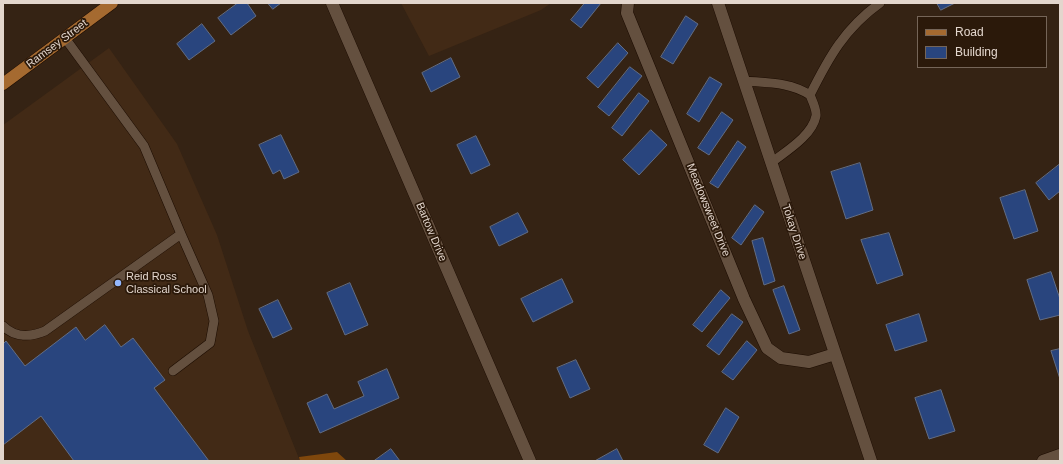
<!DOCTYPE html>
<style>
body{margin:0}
#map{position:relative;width:1063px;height:464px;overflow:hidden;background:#352314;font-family:Helvetica,sans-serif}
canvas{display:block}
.frame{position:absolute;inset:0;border:4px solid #e3d6cd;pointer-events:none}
.legend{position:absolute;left:917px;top:16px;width:130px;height:52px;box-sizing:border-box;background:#2b190a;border:1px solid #756558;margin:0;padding:5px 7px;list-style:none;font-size:12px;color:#e3d6cd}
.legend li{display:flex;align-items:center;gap:8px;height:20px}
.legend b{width:20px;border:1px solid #756558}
</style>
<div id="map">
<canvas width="1063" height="464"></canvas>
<div class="frame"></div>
<ul class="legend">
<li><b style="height:5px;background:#a56a30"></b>Road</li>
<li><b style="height:11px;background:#29457e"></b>Building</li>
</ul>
</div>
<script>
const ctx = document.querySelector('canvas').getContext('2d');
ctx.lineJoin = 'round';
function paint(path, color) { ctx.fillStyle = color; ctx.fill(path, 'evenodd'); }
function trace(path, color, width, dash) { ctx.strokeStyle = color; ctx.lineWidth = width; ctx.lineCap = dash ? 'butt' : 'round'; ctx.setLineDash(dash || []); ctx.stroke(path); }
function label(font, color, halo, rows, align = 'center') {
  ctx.font = font + ' Helvetica,sans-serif'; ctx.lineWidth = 3.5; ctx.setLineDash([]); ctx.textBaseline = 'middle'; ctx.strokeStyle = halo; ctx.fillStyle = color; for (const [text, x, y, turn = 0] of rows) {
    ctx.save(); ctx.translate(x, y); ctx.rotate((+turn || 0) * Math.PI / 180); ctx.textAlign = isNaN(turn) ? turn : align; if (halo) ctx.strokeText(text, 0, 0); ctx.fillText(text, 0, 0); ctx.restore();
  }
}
const built = new Path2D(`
 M401,3H551L541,10L429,56Z
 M109,48L177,144L217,235L248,331L300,461H3V125Z`);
const forest = new Path2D(`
 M337,452L347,461H300L299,457Z`);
const building = new Path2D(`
 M238,3H247L256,16L231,35L218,18Z
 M268,3H281L273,9Z
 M585,3H601L581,28L571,20Z
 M937,3H955L941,10Z
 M686,16L698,24L673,64L661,57Z
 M202,24L215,41L189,60L177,44Z
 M618,43L628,53L598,88L587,78Z
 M451,58L460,77L431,92L422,73Z
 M630,67L642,76L609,116L598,107Z
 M710,77L722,84L699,122L687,114Z
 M639,93L649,101L622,136L612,128Z
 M722,112L733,120L709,155L698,148Z
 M651,130L667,145L639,175L623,160Z
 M281,135L299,172L284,179L280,170L273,174L259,145Z
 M476,136L490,165L471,174L457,145Z
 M738,141L746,147L718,188L710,183Z
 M860,163L873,210L846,219L831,172Z
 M1060,164V191L1049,200L1036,183Z
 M1025,190L1038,231L1014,239L1000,198Z
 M755,205L764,212L741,245L732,238Z
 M518,213L528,232L499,246L490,227Z
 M889,233L903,275L877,284L861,240Z
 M763,238L775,281L764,285L752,241Z
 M1051,272L1060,299V315L1040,320L1027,280Z
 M562,279L573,302L533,322L521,299Z
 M350,283L368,325L345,335L327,293Z
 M784,286L800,330L789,334L773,290Z
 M721,290L730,298L702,332L693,325Z
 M278,300L292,329L273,338L259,309Z
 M732,314L743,322L719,355L707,346Z
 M919,314L927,341L895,351L886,325Z
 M105,325L121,347L133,338L165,380L154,388L209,461H74L41,416L3,445V344L6,341L25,366L76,327L85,340Z
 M747,341L757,350L733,380L722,372Z
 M1060,349V379L1051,351Z
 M576,360L590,389L570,398L557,368Z
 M387,369L399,398L320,433L307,403L327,394L334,409L364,396L358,382Z
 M941,390L955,431L929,439L915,398Z
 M726,408L739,417L718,453L704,445Z
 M391,449L400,461H374Z
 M617,449L623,461H595Z`);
const service = new Path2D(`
 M744,81C768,83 790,82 810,95C812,100 817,110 816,116C812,136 786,151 771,163
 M810,95C829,57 845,28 880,3
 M3,326C15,338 31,337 45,331L181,234L144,146L65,38
 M173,371L210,343L214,321L208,295L181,234`);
const minor = new Path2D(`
 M332,3L530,461
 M628,3L627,13L744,299L767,348L781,358L809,362L835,354
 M718,3L871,461
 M1043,461L1060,455`);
const primary = new Path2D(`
 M3,84L112,3`);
const markers = [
 [118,283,4,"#93b7fd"]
];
const streetNames = [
 ["Ramsey Street",57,44,-37],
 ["Meadowsweet Drive",708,210,68],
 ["Bartow Drive",431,232,67],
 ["Tokay Drive",794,232,72]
];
const poiNames = [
 ["Reid Ross",126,277],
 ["Classical School",126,290]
];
paint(built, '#422a16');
paint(forest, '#7f470c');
paint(building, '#29457e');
trace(building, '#626d84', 1);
trace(service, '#1c0c01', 10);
trace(minor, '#1c0c01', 13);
trace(primary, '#1c0c01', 13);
trace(service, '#64503f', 9);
trace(minor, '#64503f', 12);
trace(primary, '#a56a30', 12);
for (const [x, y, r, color] of markers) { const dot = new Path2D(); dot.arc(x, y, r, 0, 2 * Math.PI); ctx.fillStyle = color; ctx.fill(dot); trace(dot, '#2b190a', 1.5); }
label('11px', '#e3d6cd', '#2b190a', streetNames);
label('11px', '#e3d6cd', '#2b190a', poiNames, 'left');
</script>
